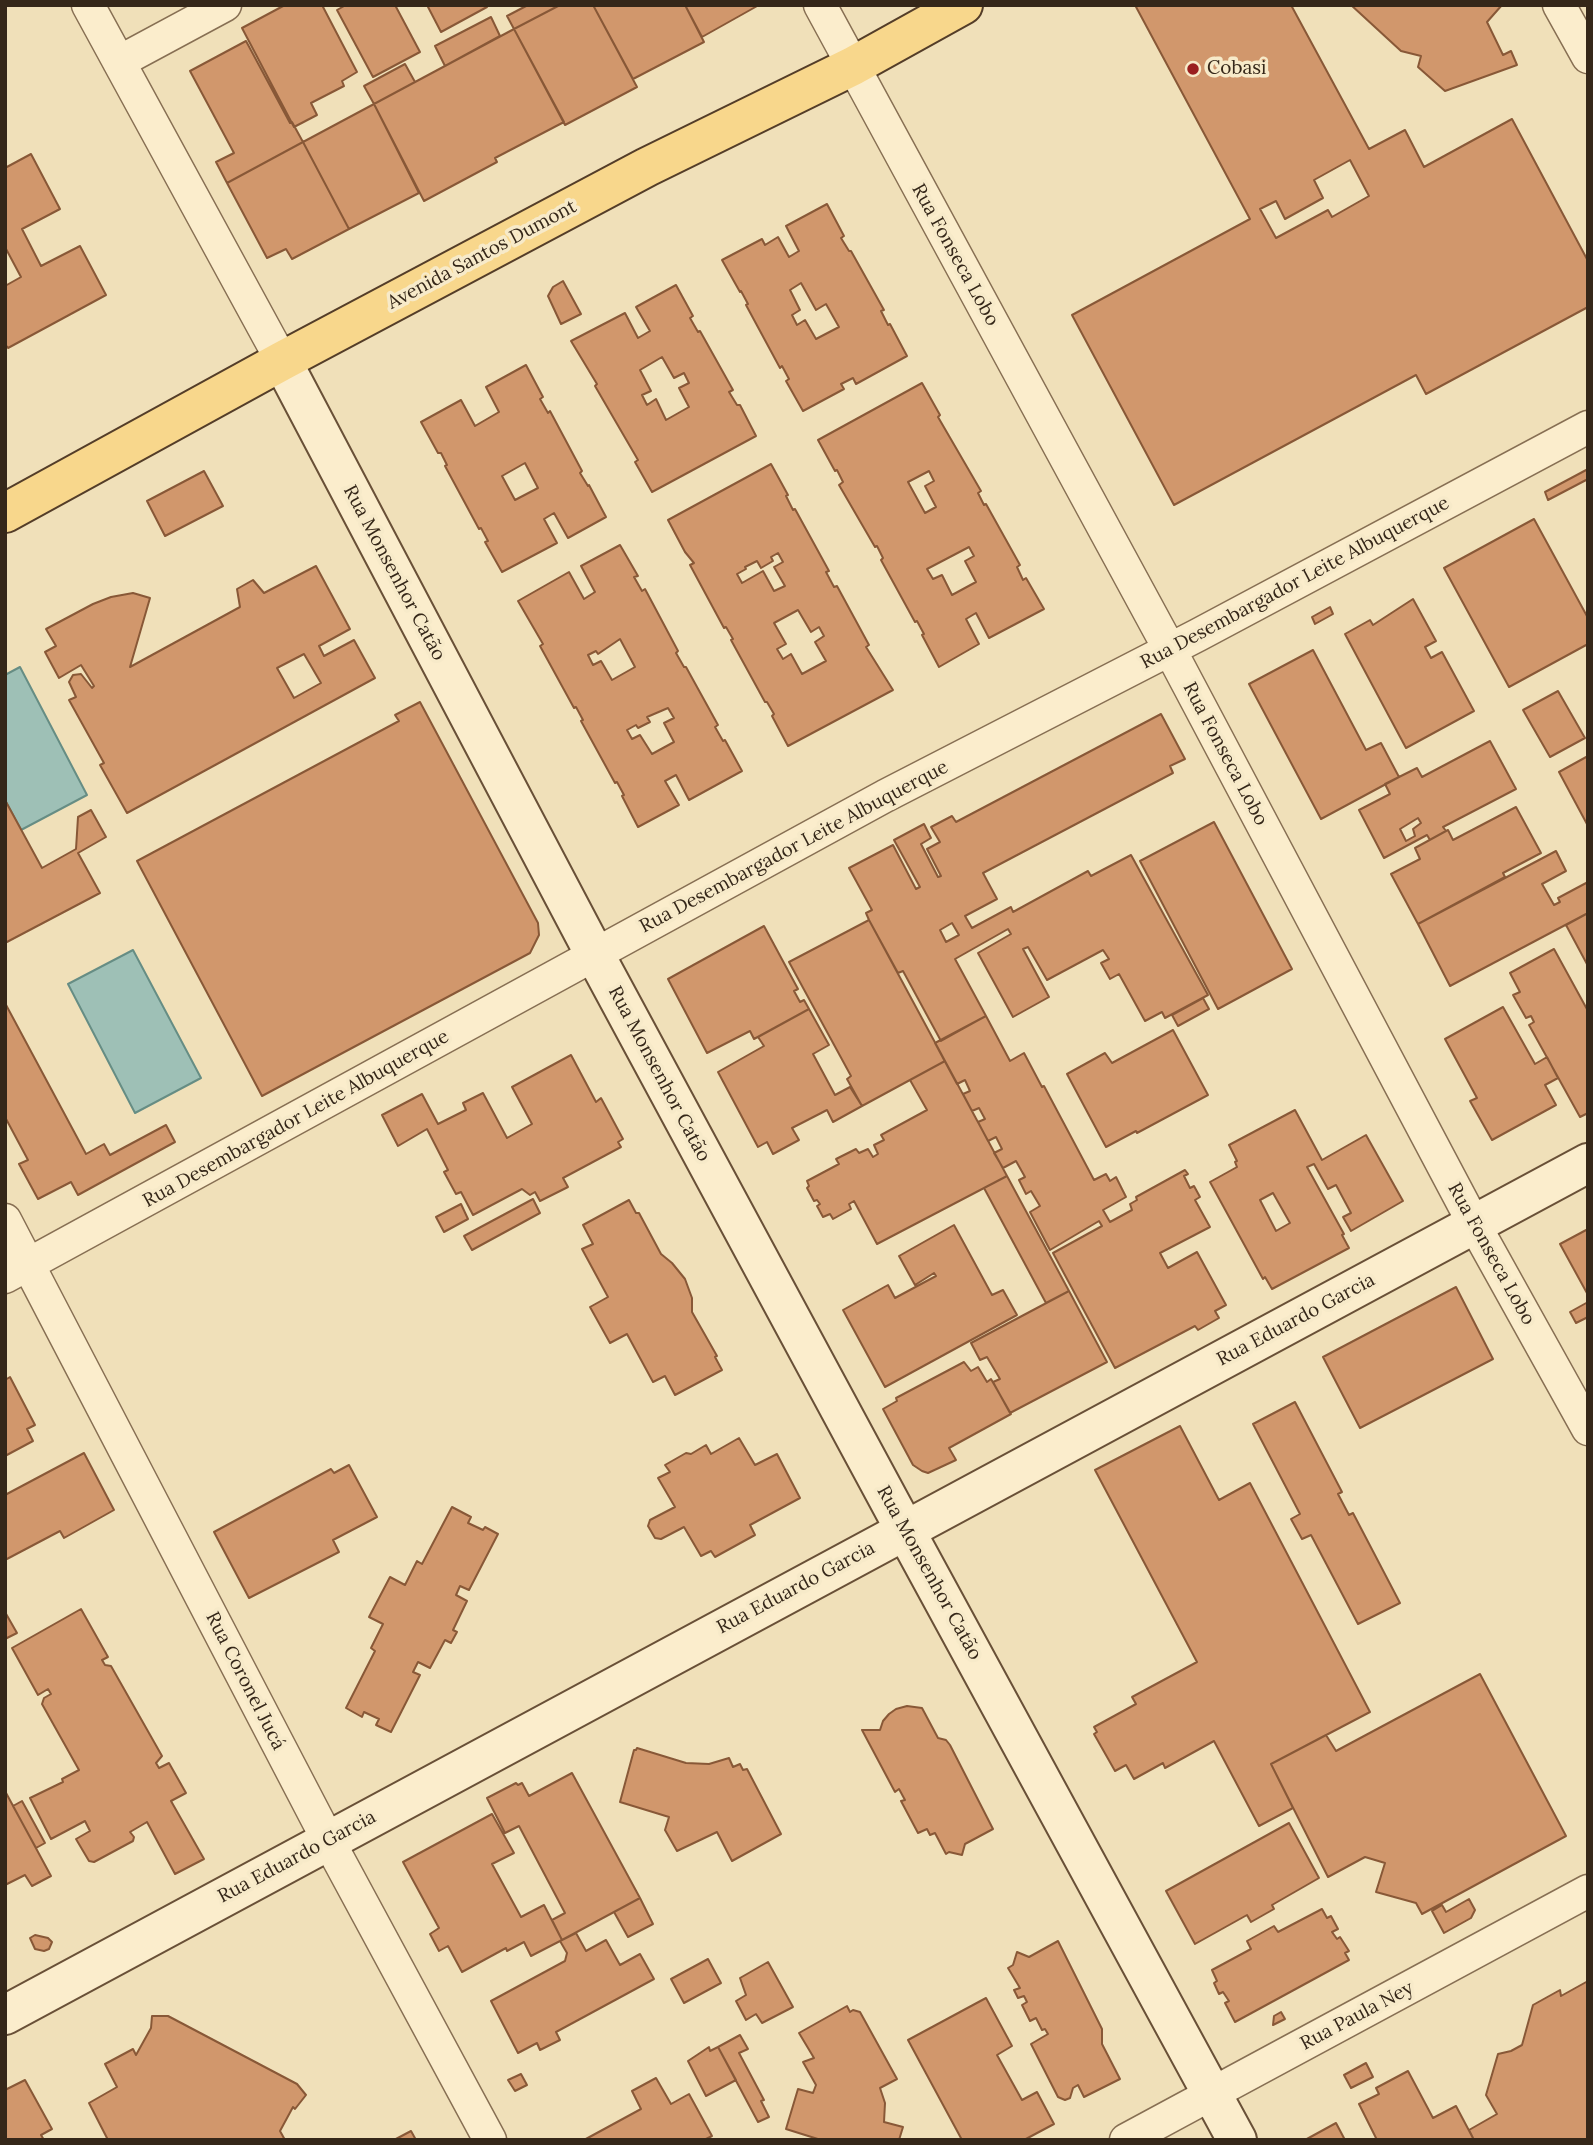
<!DOCTYPE html>
<meta charset="utf-8">
<style>
body{margin:0}
#map{position:relative;width:1593px;height:2145px;overflow:hidden;background:#f0e0b9;font-family:Lora,serif}
canvas{display:block}
.frame{position:absolute;inset:0;border:7px solid #352719;pointer-events:none}
</style>
<div id="map">
<canvas width="1593" height="2145"></canvas>
<div class="frame"></div>
</div>
<script>
const ctx = document.querySelector('canvas').getContext('2d');
ctx.lineJoin = 'round';
function paint(path, color) { ctx.fillStyle = color; ctx.fill(path, 'evenodd'); }
function trace(path, color, width, dash) { ctx.strokeStyle = color; ctx.lineWidth = width; ctx.lineCap = dash ? 'butt' : 'round'; ctx.setLineDash(dash || []); ctx.stroke(path); }
function label(font, color, halo, rows, align = 'center') {
  ctx.font = font + ' Lora,serif'; ctx.lineWidth = 7; ctx.setLineDash([]); ctx.textBaseline = 'middle'; ctx.strokeStyle = halo; ctx.fillStyle = color; for (const [text, x, y, turn = 0] of rows) {
    ctx.save(); ctx.translate(x, y); ctx.rotate((+turn || 0) * Math.PI / 180); ctx.textAlign = isNaN(turn) ? turn : align; if (halo) ctx.strokeText(text, 0, 0); ctx.fillText(text, 0, 0); ctx.restore();
  }
}
const water = new Path2D(`
 M20,667L87,795L21,830L5,800V675Z
 M133,950L201,1078L135,1113L68,984Z`);
const building = new Path2D(`
 M285,5H322L357,72L342,81L344,86L311,103L317,115L294,127L242,28Z
 M346,5H395L420,52L373,77L337,10Z
 M427,5H486L487,7L441,32Z
 M528,5H560L514,29L507,16Z
 M560,5H593L637,87L565,125L514,29Z
 M593,5H685L704,42L633,79Z
 M685,5H759L702,37Z
 M1135,5H1291L1369,149L1405,130L1424,167L1512,119L1588,261V307L1426,394L1416,375L1174,505L1072,315L1250,219ZM1350,160L1369,196L1332,217L1328,210L1276,238L1260,209L1276,201L1285,219L1323,198L1314,180Z
 M1351,5H1502L1487,22L1503,55L1511,51L1517,65L1445,91L1418,67L1421,56L1401,51Z
 M491,17L500,36L445,66L435,46Z
 M514,29L564,122L495,158L497,162L424,201L374,104Z
 M246,41L290,123L292,122L303,142L227,183L216,162L234,153L190,71Z
 M405,64L415,82L374,104L364,86Z
 M374,104L419,193L349,229L303,142Z
 M303,142L349,229L292,259L286,249L267,258L227,183Z
 M31,154L60,209L22,229L41,266L80,246L106,295L8,348L5,344V286L21,277L5,247V168Z
 M827,204L844,236L841,238L849,251H851L884,310L881,311L888,325L890,324L907,356L856,384L853,378L841,384L844,389L803,411L786,381L789,379L782,366L780,368L746,305L748,304L741,291L740,292L722,260L762,239L765,245L778,237L789,257L799,251L786,226ZM801,283L816,310L826,304L839,327L816,339L805,320L797,325L792,315L800,310L790,290Z
 M563,281L581,314L561,324L548,296L553,287Z
 M676,285L693,316L690,318L698,332L700,331L733,390L729,392L737,405H740L756,436L652,492L635,462L638,460L595,386L597,384L571,341L625,313L638,338L650,331L636,307ZM662,357L674,378L684,373L689,383L679,388L689,407L666,420L656,399L647,405L642,395L651,391L640,370Z
 M526,365L543,397L540,399L548,413L550,411L582,471L580,473L588,486L589,485L606,517L568,538L554,513L544,519L557,543L502,572L485,542L488,541L481,528L479,529L445,466L447,465L441,453H438L421,422L461,400L475,426L499,412L486,387ZM525,463L538,488L515,500L502,476Z
 M922,383L940,415L938,417L981,491L978,493L984,505L986,504L1020,565L1017,567L1023,580L1026,578L1044,609L989,638L976,613L966,619L979,644L939,667L922,635L924,634L917,621L915,622L881,560L883,558L877,546L875,547L839,485L843,482L837,470L835,471L818,440ZM929,471L934,481L925,486L936,507L925,513L908,482ZM969,547L974,556L965,561L976,582L952,595L942,575L933,579L927,569Z
 M771,464L788,495L786,496L793,510L795,509L829,571L826,572L834,587L837,586L869,645L866,647L893,690L788,746L772,716L774,714L767,702H765L731,640L733,639L726,627L724,628L690,565L694,563L685,552L668,520ZM778,553L783,562L774,567L785,586L774,591L763,571L742,583L737,574L746,569L745,567L757,561L761,568L773,561L771,557ZM798,610L811,632L819,627L824,636L815,642L826,661L802,674L791,654L783,659L777,649L786,644L774,623Z
 M1588,469V479L1548,500L1545,492Z
 M204,471L223,506L165,536L147,501Z
 M1534,519L1588,618V644L1509,687L1444,568Z
 M620,545L638,576L634,577L642,591L645,589L678,651L676,653L684,667H686L718,725L715,727L723,741L725,740L742,771L689,800L676,775L665,781L679,805L638,827L622,796L624,795L617,782L615,783L581,721L583,720L576,707L574,708L540,646L543,644L518,601L569,572L584,599L595,592L581,566ZM620,639L635,667L612,680L601,661L593,665L588,655L596,651L598,654ZM668,708L674,718L664,723L674,742L652,754L640,735L632,739L627,730L636,725L638,728L650,722L647,717Z
 M316,566L350,629L319,646L324,656L354,640L375,678L127,813L100,765L104,763L69,700L76,697L69,682L73,675L81,674L92,688L94,686L81,665L59,678L45,652L56,646L46,629L93,604L111,597L133,593L150,598L130,667L240,607L237,589L253,580L264,593ZM304,654L321,683L294,698L277,668Z
 M1413,599L1436,641L1425,647L1431,658L1442,652L1474,711L1406,748L1345,634L1370,620L1373,625Z
 M1330,607L1333,614L1315,624L1312,617Z
 M1313,650L1366,750L1381,743L1399,777L1321,819L1249,684Z
 M1558,691L1585,738L1550,757L1523,710Z
 M420,702L538,923L539,935L530,953L262,1096L137,861L399,721L395,715Z
 M1161,714L1185,759L1170,766L1173,773L983,873L997,899L965,916L972,928L1011,907L1013,912L1088,871L1091,876L1131,855L1208,995L1165,1018L1162,1012L1145,1021L1119,974L1110,979L1101,963L1109,959L1103,950L1047,980L1028,947L1023,949L1049,997L1013,1017L978,953L1011,934L1008,929L955,959L986,1016L941,1041L903,971L898,973L869,920L866,913L872,910L849,868L893,845L916,889L920,887L894,840L924,824L931,838L921,844L938,877L941,876L927,849L940,842L931,827L952,816L956,822ZM952,923L959,935L946,942L940,930Z
 M1490,741L1516,789L1443,827L1446,831L1430,840L1427,835L1384,858L1359,810L1390,794L1385,784L1417,768L1422,777ZM1418,818L1421,823L1413,829L1415,836L1406,841L1400,829Z
 M1588,756V826L1559,772Z
 M5,800L42,868L76,849L78,817L91,810L106,837L78,853L100,893L5,943Z
 M1516,807L1541,853L1503,873L1505,877L1418,924L1391,874L1420,859L1415,848L1446,831L1448,830L1453,840Z
 M1214,822L1292,969L1218,1009L1140,861Z
 M1556,851L1566,871L1542,884L1554,905L1560,902L1558,898L1588,882V913L1450,986L1418,924Z
 M1588,913V966L1566,925Z
 M869,920L945,1061L862,1106L847,1079L851,1076L789,962Z
 M764,926L798,989L794,991L800,1002L804,1000L809,1009L754,1039L750,1031L707,1053L668,979Z
 M1554,949L1588,1011V1113L1580,1117L1529,1025L1534,1022L1531,1016L1526,1018L1513,995L1520,992L1510,973Z
 M1203,998L1209,1009L1178,1026L1172,1015Z
 M5,1003L86,1154L104,1144L110,1155L166,1125L175,1142L78,1195L71,1182L38,1199L19,1164L28,1160L5,1117Z
 M1503,1007L1535,1064L1547,1057L1558,1078L1545,1085L1556,1105L1492,1140L1470,1101L1477,1098L1445,1039Z
 M809,1009L829,1045L813,1054L835,1095L850,1087L862,1106L833,1122L827,1110L792,1128L799,1140L773,1154L767,1142L758,1147L718,1072L764,1046L758,1037Z
 M986,1016L1010,1061L1024,1053L1042,1087L1044,1086L1094,1180L1106,1174L1110,1181L1116,1177L1126,1197L1103,1210L1110,1222L1132,1210L1130,1204L1137,1200L1136,1197L1185,1170L1188,1174L1184,1176L1190,1188L1194,1186L1200,1197L1195,1200L1210,1227L1160,1253L1168,1268L1197,1252L1226,1305L1215,1311L1219,1318L1198,1330L1195,1326L1115,1368L1053,1253L1102,1226L1099,1221L1050,1250L1030,1212L1040,1206L1031,1191L1026,1194L1019,1180L1025,1177L1016,1161L1003,1168L994,1153L1002,1149L996,1137L988,1141L978,1122L985,1119L979,1108L972,1111L963,1094L970,1091L965,1080L957,1084L935,1043Z
 M1173,1030L1208,1095L1137,1133L1136,1131L1106,1147L1067,1074L1105,1053L1112,1063Z
 M571,1055L596,1102L601,1098L623,1139L618,1142L621,1147L563,1178L568,1187L540,1201L535,1192L530,1195L522,1189L473,1215L461,1192L456,1194L444,1172L448,1170L427,1129L398,1146L382,1115L422,1094L438,1124L466,1110L463,1103L483,1093L507,1138L532,1124L512,1087Z
 M945,1061L1007,1176L877,1244L854,1201L849,1204L851,1209L833,1219L830,1214L823,1217L817,1206L820,1204L817,1200L814,1201L807,1188L809,1186L807,1181L839,1164L836,1159L856,1149L859,1153L868,1149L873,1157L878,1154L874,1145L884,1140L881,1135L927,1110L910,1080Z
 M1295,1110L1322,1160L1366,1135L1403,1201L1351,1231L1343,1217L1351,1213L1336,1185L1328,1189L1314,1164L1307,1167L1344,1234L1342,1235L1349,1248L1272,1289L1265,1277L1263,1279L1210,1182L1237,1167L1235,1162L1237,1161L1229,1145ZM1273,1193L1290,1223L1276,1231L1260,1200Z
 M1007,1176L1069,1291L1046,1303L984,1188Z
 M533,1199L540,1213L472,1250L464,1236Z
 M629,1200L636,1213H639L661,1254L672,1263L685,1279L692,1298V1312L717,1356L715,1357L722,1370L675,1395L665,1376L653,1382L627,1334L610,1343L590,1307L608,1297L582,1249L593,1244L583,1225Z
 M461,1204L468,1219L444,1232L436,1217Z
 M954,1225L992,1295L1003,1290L1017,1315L885,1387L843,1310L888,1285L895,1298L936,1276L934,1273L915,1285L899,1256Z
 M1588,1229V1295L1560,1244Z
 M1456,1287L1493,1359L1360,1428L1323,1357Z
 M1069,1291L1107,1362L1010,1413L993,1382L1000,1379L987,1357L980,1360L971,1343Z
 M1588,1302V1317L1576,1323L1570,1312Z
 M964,1362L971,1371L978,1367L987,1382L991,1379L1011,1414L949,1448L956,1460L928,1473L922,1471L913,1465L883,1409L897,1401L896,1398Z
 M10,1377L35,1425L27,1429L33,1441L5,1456V1380Z
 M1295,1402L1342,1492L1338,1494L1349,1515L1353,1513L1400,1603L1358,1624L1311,1535L1302,1539L1291,1519L1300,1514L1253,1424Z
 M1180,1426L1219,1500L1250,1483L1370,1712L1271,1764L1293,1808L1259,1826L1214,1741L1165,1768L1163,1763L1134,1779L1126,1765L1115,1771L1094,1734L1097,1732L1094,1727L1136,1704L1132,1697L1197,1662L1095,1470Z
 M739,1438L755,1465L777,1454L800,1498L750,1525L755,1535L715,1557L711,1551L701,1556L684,1527L661,1539L655,1538L648,1526L650,1520L675,1507L658,1478L670,1472L665,1465L686,1453L691,1454L706,1445L711,1454Z
 M84,1453L114,1510L64,1538L60,1531L5,1560V1495Z
 M349,1465L377,1517L333,1540L339,1552L249,1598L214,1532L331,1469L334,1473Z
 M452,1507L471,1517L468,1523L483,1530L485,1527L498,1534L469,1590L460,1586L456,1595L467,1601L453,1630L457,1632L451,1643L445,1640L430,1668L418,1662L413,1672L420,1675L391,1732L376,1725L379,1719L364,1712L362,1717L346,1708L375,1651L371,1648L383,1624L369,1617L390,1577L405,1585L417,1561L422,1564Z
 M81,1609L108,1657L102,1660L105,1665L111,1666L162,1756L156,1763L159,1768L169,1763L186,1793L171,1801L204,1859L175,1874L147,1822L130,1832L134,1837L133,1841L94,1862L89,1861L76,1839L90,1831L85,1821L51,1839L30,1798L63,1782L62,1779L79,1770L42,1704L44,1698L51,1694L48,1689L38,1695L12,1648Z
 M5,1612L17,1633L5,1639Z
 M1480,1674L1566,1836L1422,1914L1416,1903L1376,1892L1385,1863L1365,1857L1328,1877L1271,1764L1326,1735L1336,1751Z
 M907,1706L922,1708L938,1738L946,1740L950,1745L993,1829L965,1844L962,1855L949,1852L946,1854L935,1833L930,1835L927,1829L918,1833L901,1801L905,1800L899,1789L895,1792L862,1730H880L883,1721L889,1714L896,1709Z
 M637,1748L686,1763L709,1764L729,1758L733,1767L740,1764L743,1770L747,1769L781,1834L732,1861L717,1832L677,1851L665,1830L669,1817L620,1802L634,1750H636Z
 M572,1773L640,1898L562,1940L552,1920L565,1913L519,1826L505,1833L487,1798L516,1783L518,1785L522,1783L529,1796Z
 M5,1791L51,1876L32,1886L25,1875L5,1885Z
 M22,1801L45,1843L36,1848L13,1806Z
 M492,1814L514,1853L492,1864L521,1917L544,1905L562,1940L531,1956L524,1942L507,1951L506,1948L462,1972L448,1946L439,1951L430,1934L439,1928L403,1862Z
 M1289,1823L1319,1878L1272,1905L1274,1909L1251,1922L1247,1915L1195,1944L1166,1891Z
 M640,1898L653,1924L628,1937L614,1912Z
 M1469,1899L1475,1910L1471,1918L1444,1933L1432,1911L1442,1905L1446,1912Z
 M1322,1909L1327,1918L1331,1916L1338,1929L1332,1932L1337,1939L1340,1937L1349,1951L1345,1953L1349,1960L1235,2022L1225,2003L1229,2001L1223,1992L1219,1994L1214,1983L1217,1981L1212,1970L1251,1949L1247,1941L1274,1926L1278,1932Z
 M576,1933L586,1951L606,1940L620,1965L640,1954L654,1979L556,2032L560,2040L540,2050L537,2043L518,2053L491,2001L565,1961L567,1953L560,1941Z
 M35,1935L48,1938L52,1942L49,1949L44,1951L35,1949L30,1938Z
 M1058,1941L1102,2029V2044L1120,2079L1084,2097L1078,2085L1073,2088L1070,2098L1065,2100L1058,2097L1031,2044L1048,2034L1045,2029L1042,2030L1036,2018L1030,2021L1022,2005L1027,2002L1024,1996L1018,1998L1014,1990L1020,1988L1008,1968L1013,1965L1017,1952L1029,1957Z
 M708,1959L721,1983L684,2003L671,1979Z
 M768,1962L793,2007L762,2023L756,2014L746,2020L736,2001L746,1995L740,1978Z
 M1588,1981V2140H1474L1469,2130L1497,2114L1486,2095L1498,2054L1511,2051L1522,2045L1533,2005L1560,1990L1561,1996Z
 M986,1998L1012,2046L997,2055L1022,2100L1037,2092L1054,2124L1024,2140H962L908,2040Z
 M847,2006L850,2012L853,2010L860,2012L897,2079L880,2088L885,2103L884,2122L903,2127L899,2140H821L786,2129L798,2089L813,2093L816,2085L803,2062L814,2058L799,2033Z
 M1281,2012L1285,2019L1273,2025L1274,2016Z
 M152,2016H168L297,2084L306,2095L295,2109L293,2107L280,2131L285,2140H108L89,2103L117,2087L105,2064L133,2049L136,2055L151,2028Z
 M740,2035L748,2049L739,2053L764,2100L761,2101L769,2117L758,2122L718,2047Z
 M709,2047L710,2051L718,2047L736,2080L706,2096L688,2061Z
 M1366,2063L1373,2077L1351,2088L1344,2075Z
 M1408,2071L1433,2118L1456,2106L1474,2140H1377L1359,2104L1379,2094L1376,2088Z
 M521,2074L527,2085L515,2091L508,2080Z
 M656,2078L671,2104L689,2094L712,2136L704,2140H584L641,2109L632,2091Z
 M25,2080L52,2129L41,2135L44,2140H5V2090Z
 M1336,2123L1345,2140H1305Z
 M411,2131L416,2140H394Z`);
const street = new Path2D(`
 M88,5L282,361
 M820,5L1170,650L1474,1224L1588,1429
 M1559,5L1588,57
 M119,62L225,5
 M5,1220L328,1840L490,2140
 M5,1277L885,796L1198,635L1588,427
 M1126,2140L1588,1891`);
const secondary = new Path2D(`
 M282,361L595,955L905,1530L1237,2140
 M5,2015L1588,1163`);
const primary = new Path2D(`
 M5,513L282,361L647,167L853,66L963,5`);
const markers = [
 [1193,69,7,"#9a1f1f"]
];
const poiNames = [
 ["Cobasi",1207,69]
];
const streetNames = [
 ["Avenida Santos Dumont",482,255,-28],
 ["Rua Fonseca Lobo",955,255,61],
 ["Rua Monsenhor Catão",394,573,62],
 ["Rua Desembargador Leite Albuquerque",1295,583,-28],
 ["Rua Fonseca Lobo",1225,754,62],
 ["Rua Desembargador Leite Albuquerque",794,847,-28],
 ["Rua Monsenhor Catão",659,1074,62],
 ["Rua Desembargador Leite Albuquerque",296,1119,-29],
 ["Rua Fonseca Lobo",1491,1254,61],
 ["Rua Eduardo Garcia",1296,1320,-28],
 ["Rua Monsenhor Catão",929,1573,61],
 ["Rua Eduardo Garcia",796,1588,-28],
 ["Rua Coronel Jucá",245,1681,63],
 ["Rua Eduardo Garcia",297,1857,-28],
 ["Rua Paula Ney",1357,2016,-28]
];
paint(water, '#9ec0b6');
trace(water, '#668d84', 2);
paint(building, '#d1976c');
trace(building, '#885837', 2);
trace(street, '#876f53', 35);
trace(secondary, '#695037', 42);
trace(primary, '#543d28', 42);
trace(street, '#fbedcc', 32);
trace(secondary, '#fbedcc', 38);
trace(primary, '#f8d78c', 38);
for (const [x, y, r, color] of markers) { const dot = new Path2D(); dot.arc(x, y, r, 0, 2 * Math.PI); ctx.fillStyle = color; ctx.fill(dot); trace(dot, '#f7eac9', 2.5); }
label('19px', '#352719', '#f7eac9', poiNames, 'left');
label('19px', '#352719', '#f7eac9', streetNames);
</script>
